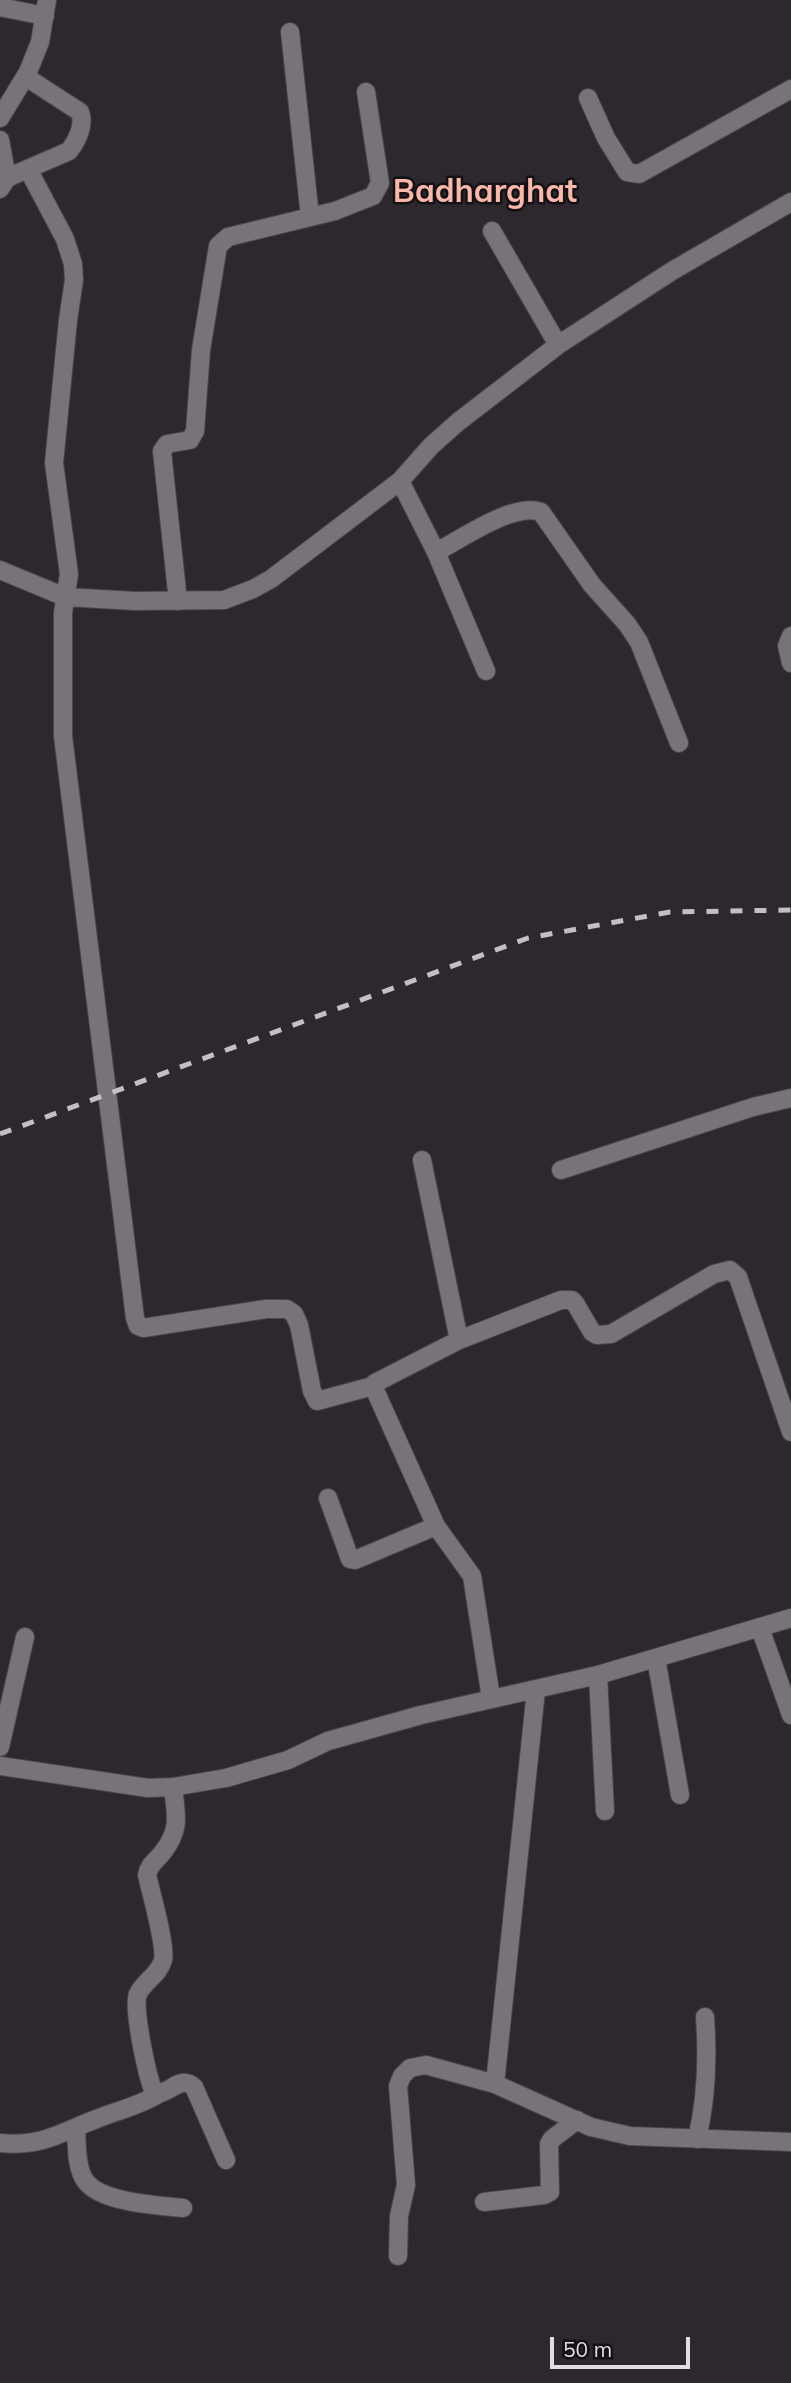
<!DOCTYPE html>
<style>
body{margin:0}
#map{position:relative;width:791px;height:2383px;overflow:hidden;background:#2d272e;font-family:Mulish,sans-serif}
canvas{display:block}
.scale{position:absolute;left:550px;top:2337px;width:140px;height:32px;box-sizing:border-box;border:4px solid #e1dde2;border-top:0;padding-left:9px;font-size:21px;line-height:24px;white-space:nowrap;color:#e1dde2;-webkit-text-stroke:5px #141114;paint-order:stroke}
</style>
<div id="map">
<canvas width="791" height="2383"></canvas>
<div class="scale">50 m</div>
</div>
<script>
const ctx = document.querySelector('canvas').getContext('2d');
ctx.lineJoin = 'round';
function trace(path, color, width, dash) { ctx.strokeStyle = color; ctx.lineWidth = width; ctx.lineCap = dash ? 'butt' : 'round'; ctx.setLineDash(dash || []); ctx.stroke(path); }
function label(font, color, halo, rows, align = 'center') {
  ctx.font = font + ' Mulish,sans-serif'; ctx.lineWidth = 5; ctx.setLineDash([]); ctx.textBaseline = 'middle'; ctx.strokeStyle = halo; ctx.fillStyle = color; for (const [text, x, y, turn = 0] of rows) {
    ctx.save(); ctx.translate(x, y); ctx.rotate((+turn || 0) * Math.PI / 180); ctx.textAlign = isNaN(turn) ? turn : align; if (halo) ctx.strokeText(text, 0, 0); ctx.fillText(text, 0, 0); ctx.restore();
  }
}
const minor = new Path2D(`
 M0,7L45,16
 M290,32L310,217
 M588,98L606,138L627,172L639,174L791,89
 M0,118L28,72
 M0,140L7,178
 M28,169L65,239L73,264L74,280L68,320L54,463L69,574L63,613V736L135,1318L138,1326L143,1328L266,1309H287L294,1314L299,1325L312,1391L317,1401L373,1386
 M0,189L7,178L69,151C77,141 85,125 80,112L29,79L28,72L40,42L47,0
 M492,231L558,345
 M400,481L436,552L486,671
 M436,552C462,539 513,502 541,512L592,585L627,624L639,642L679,743
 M0,570L65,597L135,601L224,600L253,589L271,579L400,481L431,446L458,422L558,345L672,271L791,202
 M178,601L162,451L167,444L190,440L195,431L201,350L218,246L228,237L335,211L373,196L380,183L366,92
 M791,636L787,646L791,663
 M422,1160L459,1340
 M561,1170L753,1107L791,1098
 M328,1498L350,1559L355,1560L436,1526
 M760,1628L791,1715
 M656,1658L680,1795
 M598,1675L605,1811
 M491,1698L472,1576L436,1526L374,1388L375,1383L459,1340L561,1300H572L575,1303L592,1332L597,1335L611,1334L714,1274L730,1270L738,1277L791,1432
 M0,1747L25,1637
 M0,1766L148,1788L173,1787L226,1778L288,1760L328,1741L421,1715L598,1675L791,1618
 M173,1787C176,1815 181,1829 163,1852C157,1860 149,1864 147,1875C151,1893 166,1944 163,1960C159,1975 144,1981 138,1994C132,2006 147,2074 153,2090L160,2093C173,2090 181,2076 194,2087L226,2160
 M495,2084L536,1690
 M76,2129C77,2144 76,2163 83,2177C95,2203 158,2205 183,2208
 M697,2139C707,2097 708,2059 705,2017
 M0,2143C44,2147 61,2132 99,2118C119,2110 142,2105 160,2093
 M484,2202L544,2195L550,2192L549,2144L552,2139L577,2120
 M398,2256L399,2216L406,2185L398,2086L402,2076L410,2068L426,2065L495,2084L591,2127L630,2136L791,2142`);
const rail = new Path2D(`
 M0,1134L528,938L670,912L791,910`);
const districtNames = [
 ["Badharghat",485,192]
];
trace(minor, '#4b454b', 20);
trace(minor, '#79727a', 18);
trace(rail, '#c3bfc4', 5, [12, 12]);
label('bold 32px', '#fab8aa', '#141114', districtNames);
</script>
